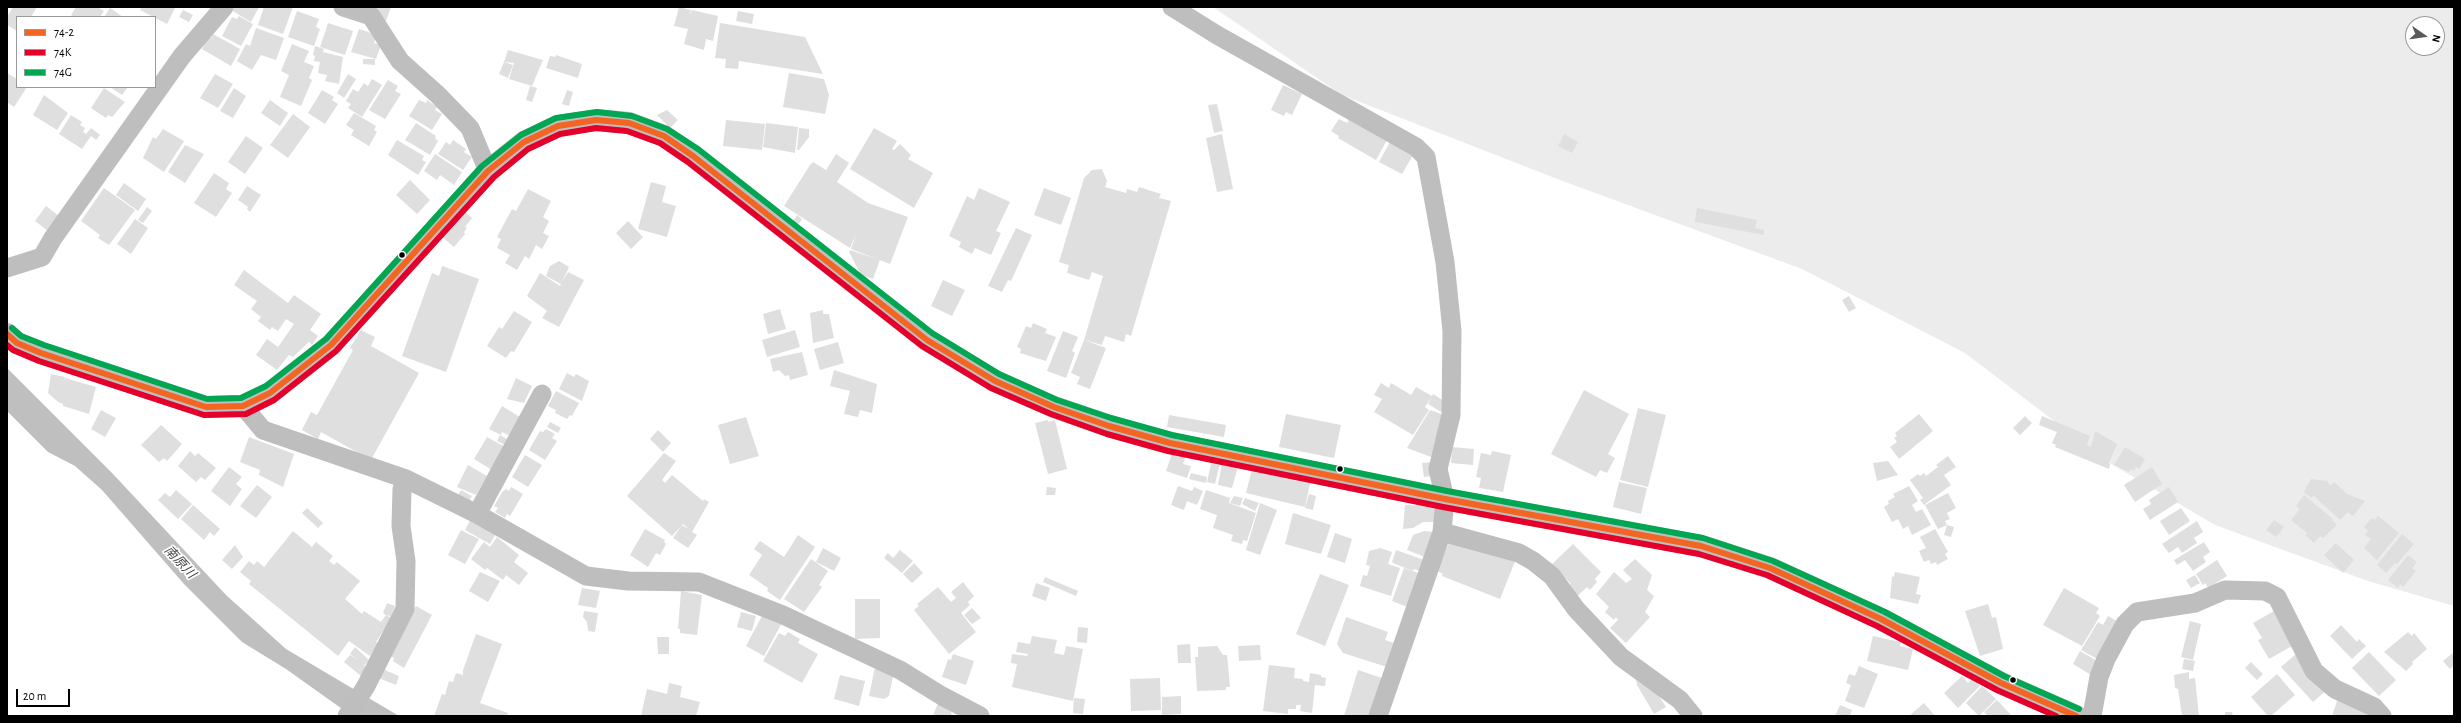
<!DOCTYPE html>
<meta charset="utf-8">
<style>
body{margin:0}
#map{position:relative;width:2461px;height:723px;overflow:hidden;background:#fff;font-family:"Alegreya Sans",sans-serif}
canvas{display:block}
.frame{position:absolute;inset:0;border:8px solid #000;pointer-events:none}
.legend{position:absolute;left:16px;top:16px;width:140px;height:72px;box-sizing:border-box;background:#fff;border:1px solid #999;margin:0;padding:5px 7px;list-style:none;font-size:12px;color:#000}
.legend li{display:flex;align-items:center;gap:8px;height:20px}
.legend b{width:20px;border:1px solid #999}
.north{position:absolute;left:2405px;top:16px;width:40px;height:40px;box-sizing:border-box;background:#fff;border:1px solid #999;border-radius:50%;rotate:103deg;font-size:11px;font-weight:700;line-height:16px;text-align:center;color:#000}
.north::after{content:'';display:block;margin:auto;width:14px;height:18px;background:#595959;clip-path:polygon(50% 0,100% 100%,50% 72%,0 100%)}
.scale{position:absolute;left:16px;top:689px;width:54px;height:18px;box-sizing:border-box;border:2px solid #000;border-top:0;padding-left:5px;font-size:12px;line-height:14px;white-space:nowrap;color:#000;-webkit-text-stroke:3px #fff;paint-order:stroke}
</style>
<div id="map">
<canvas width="2461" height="723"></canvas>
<div class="frame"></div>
<ul class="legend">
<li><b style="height:5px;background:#f26522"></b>74-2</li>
<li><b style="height:5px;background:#e4002b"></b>74K</li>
<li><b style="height:5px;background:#00a651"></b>74G</li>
</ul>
<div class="north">N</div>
<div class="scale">20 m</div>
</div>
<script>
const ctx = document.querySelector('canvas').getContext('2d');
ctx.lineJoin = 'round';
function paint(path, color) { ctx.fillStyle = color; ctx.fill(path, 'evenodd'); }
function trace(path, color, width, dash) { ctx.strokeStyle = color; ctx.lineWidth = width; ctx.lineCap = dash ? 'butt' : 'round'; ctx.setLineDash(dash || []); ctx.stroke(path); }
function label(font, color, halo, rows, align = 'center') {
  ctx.font = font + ' "Alegreya Sans","Noto Sans JP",sans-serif'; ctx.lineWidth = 3.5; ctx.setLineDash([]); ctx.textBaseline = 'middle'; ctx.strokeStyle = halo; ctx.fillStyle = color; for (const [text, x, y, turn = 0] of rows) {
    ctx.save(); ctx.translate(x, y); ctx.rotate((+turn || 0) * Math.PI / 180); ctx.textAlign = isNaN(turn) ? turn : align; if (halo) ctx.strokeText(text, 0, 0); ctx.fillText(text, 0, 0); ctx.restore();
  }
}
const green = new Path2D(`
 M1213,7H2454V606L2368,581L2215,525L2108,462L1965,353L1802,269L1560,180L1342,95ZM2413,24H2437V48H2413Z`);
const water = new Path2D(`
 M7,368L113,474L226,595L286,649L399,716H352L286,669L242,642L184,584L102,490L75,466L48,452L7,411Z`);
const building = new Path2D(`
 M13,7H37L31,17H17V31L7,25V17Z
 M76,7H97L104,11L100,17H74L71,15Z
 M142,7H173L175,8L167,24L140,10Z
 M233,7H259L251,22L231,10Z
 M264,7H293L283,34L258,25Z
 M372,7H391L386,21L369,14Z
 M679,7L691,10L690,15L692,10L718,16L713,41L706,39L704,50L684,44L688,29L674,26Z
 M110,8L123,17H104Z
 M183,10L193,15L189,22L179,17Z
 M297,11L319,19L316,27L320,29L314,46L288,37Z
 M738,11L754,14L752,24L736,21Z
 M239,16L253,24L241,46L222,36L232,17L237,19Z
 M328,23L353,31L345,55L320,47Z
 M720,23L805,37L823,74L739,61L738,69L725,68L726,59L715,58Z
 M256,28L284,38L276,60L261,55L252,70L237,61L246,44L250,46Z
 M359,29L377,35L374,43L381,45L376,59L351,52Z
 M213,34L240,49L231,66L202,49L208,37L211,38Z
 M292,44L309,51L304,62L314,66L309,78L312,80L301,106L280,97L289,75L281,71Z
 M315,46L324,49L323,52L343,57L339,84L325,81L327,75L318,73L320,62L314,61L315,56L313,55Z
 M508,50L543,60L532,86L509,79L514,63L504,62Z
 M556,55L582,64L578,78L546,68L550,56L555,57Z
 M363,59H375V65L363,64Z
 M504,62L513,65L508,78L499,74Z
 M7,73L17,79V87H27L14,107L7,102Z
 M789,73L824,79L829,95L825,114L783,107Z
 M215,74L233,84L218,108L200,98Z
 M348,74L356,79L344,98L337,93Z
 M372,79L382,85L362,117L348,108L351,104L346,101L353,89L358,92L364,83L368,86Z
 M388,80L398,86L395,91L401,94L385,119L369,110Z
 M1283,85L1302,94L1292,115L1286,112L1284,116L1271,110Z
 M530,86L537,88L532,102L526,100Z
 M110,87H128L122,95Z
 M104,88L125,102L112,117L108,115L106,118L91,108Z
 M234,88L246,96L233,118L220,111Z
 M322,90L334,97L332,100L338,104L325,124L308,113Z
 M567,90L573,92L569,106L562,104Z
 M44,95L68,113L57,130L33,115Z
 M270,100L288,113L280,126L261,113Z
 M419,100L426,103L427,100L437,107L435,110L442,114L432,130L409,116Z
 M1217,104L1223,131L1214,133L1208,105Z
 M667,110L678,120L670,128L657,115Z
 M354,113L376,126L374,130L377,132L369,146L351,135L354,130L346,125Z
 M293,114L310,127L288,158L270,145Z
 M71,115L82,122L80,125L85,128L83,132L86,134L91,128L100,135L96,140L91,136L82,149L59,134Z
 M1339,119L1347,123L1349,119L1387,140L1376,160L1338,138L1339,136L1331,131Z
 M726,120L765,124L762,150L723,146Z
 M416,123L436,136L435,138L438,141L430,155L405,140Z
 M766,123L798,127L795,153L763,147Z
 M799,128L809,129V137L799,150H797Z
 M874,128L897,141L892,149L894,150L900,144L911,155L908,159L933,173L914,208L850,169Z
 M163,129L184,141L164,172L143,158L153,137L156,139Z
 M1222,134L1233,189L1217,192L1206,138Z
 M1564,134L1578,142L1572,153L1558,146Z
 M246,136L263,148L245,174L228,162Z
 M397,140L424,156L422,160L426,162L418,175L388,155Z
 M453,140L466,149L464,152L472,157L463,170L438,154L446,142L450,145Z
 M1390,142L1413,155L1402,174L1379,162Z
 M185,145L204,154L185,183L168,172Z
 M435,154L462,172L454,185L440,175L437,180L424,171Z
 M836,154L849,163L837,182L868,203L908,217L890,264L851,249L856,234L850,248L784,206L810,165L813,162L826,170Z
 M1102,169L1107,181L1105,187L1126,193L1127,189L1137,192L1139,187L1161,194L1159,198L1171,201L1131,336L1126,334L1124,342L1105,336L1102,345L1084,340L1103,276L1092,272L1089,280L1067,273L1069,265L1059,262L1084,178L1092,170Z
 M214,173L229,183L226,189L232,193L216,217L194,203Z
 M410,180L430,200L417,214L396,195Z
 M651,182L666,186L662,202L676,206L667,237L638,229Z
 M124,183L146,199L138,211L116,195Z
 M247,186L261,195L250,212L247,209L248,207L238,200Z
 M104,188L135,210L109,245L98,238L100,235L81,221Z
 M979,188L1010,202L996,231L1001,233L991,255L975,248L972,254L959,247L961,242L949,236L967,196L974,200Z
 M1044,188L1071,198L1061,225L1034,215Z
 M528,189L551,201L543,217L549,221L543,233L549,236L542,249L536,245L529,259L525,256L517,270L505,263L510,255L497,248L501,239L497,237L512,209L516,211Z
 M46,206L59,216L48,231L35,221Z
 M147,207L152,211L143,223L138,220Z
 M1697,208L1757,220L1755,228L1764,230V235L1695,222Z
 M464,211L472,218L465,227L467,228L464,232L465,234L454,247L441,236Z
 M797,215L802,219L799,224L793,221Z
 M135,219L148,228L131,254L117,244Z
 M628,221L643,237L631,249L616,233Z
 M1016,228L1032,235L1011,281L1008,280L1002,292L988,286Z
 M850,250L880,260L873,279L861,275L849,252Z
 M559,261L569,267L562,282L568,272L584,280L559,327L542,318L547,311L527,296L540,273L560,286L561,284L546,276L550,266Z
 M442,266L479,279L446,372L402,356L432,273L439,276Z
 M244,270L288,303L294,295L321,314L310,330L318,336L312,345L309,342L293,357L289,355L277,370L256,355L267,339L278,347L294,324L286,319L278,331L272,327L270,330L258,321L261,317L251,309L257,301L234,285Z
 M943,280L965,290L952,316L931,306Z
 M1849,296L1856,308L1849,312L1842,300Z
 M780,309L786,329L768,334L763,314Z
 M823,310V314H829L834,338L813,343L810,313Z
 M514,311L532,322L514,352L511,351L506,358L487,346L499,327L502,329Z
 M1033,323L1047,329L1045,333L1056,337L1046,361L1020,353L1021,349L1017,347L1026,326L1031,328Z
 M361,330L375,337L371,346L419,373L371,460L321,432L318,439L302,430L311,412L317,415L353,350L350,348Z
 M795,330L800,347L767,357L762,340Z
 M1063,331L1078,337L1072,351L1075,353L1066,378L1047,371Z
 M1084,340L1106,348L1090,389L1077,384L1080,377L1071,373Z
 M838,342L844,363L820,370L814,349Z
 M802,352L808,375L790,380L789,375L785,376L779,370L773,372L770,359Z
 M834,370L877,384L872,413L860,410L858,417L844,414L850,391L830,386Z
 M567,373L574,377L576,374L589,381L582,401L559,389Z
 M51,374L65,377L62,386L65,378L96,387L89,414L63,406V404L58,402L48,393Z
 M516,378L532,386L524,403L507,399Z
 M1381,383L1389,388L1391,383L1411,395L1416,387L1432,396L1425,407L1429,410L1413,435L1374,412L1382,399L1374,395Z
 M1584,390L1629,414L1608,454L1615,458L1607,473L1600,470L1596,477L1551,454Z
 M556,391L579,403L572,416L570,415L567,419L555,413L556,410L548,406Z
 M1433,394L1447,403L1441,412L1428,404Z
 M502,406L520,417L510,436L502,432L501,435L489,429Z
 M1638,408L1666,415L1648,487L1620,480Z
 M101,410L116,418L105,437L91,429Z
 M1430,410L1447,416L1431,457L1407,448Z
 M1286,414L1341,425L1334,458L1279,447Z
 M1919,414L1933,431L1899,459L1890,447L1897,442L1894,438L1897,436L1895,433Z
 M1169,415L1226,425L1224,437L1167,427Z
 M2025,416L2032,423L2020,435L2013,428Z
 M2042,416L2090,436L2087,445L2091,447L2095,431L2117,444L2109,463L2110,464L2109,469L2055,447L2056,445L2052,443L2057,432L2039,425Z
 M746,417L759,456L730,464L718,425Z
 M1048,420V422L1055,420L1067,469L1048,474L1035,423Z
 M550,422L561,428L558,433L547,427Z
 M161,425L182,444L167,461L164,458L159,462L141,445Z
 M546,429L555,434L552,438L557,441L545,460L529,450L540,431L543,432Z
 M658,430L671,443L663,452L650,439Z
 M500,435L510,441L507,446L497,441Z
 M249,437L294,454L283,487L259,475L260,470L240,462Z
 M487,437L505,447L492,470L474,459Z
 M1452,447L1474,449L1473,465L1451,463Z
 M2125,447L2145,459L2139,469L2136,467L2134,471L2131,469L2129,472L2114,465Z
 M190,451L195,456L198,453L216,468L205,480L201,477L196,482L178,466Z
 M1173,451L1186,455L1183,464L1191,466L1187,478L1166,471Z
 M1492,451L1511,455L1503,492L1479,488L1481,478L1476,477L1481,453L1491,455Z
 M664,453L676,461L662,480L665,483L672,475L703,501L704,499L709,502L692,532L697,535L688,548L673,538L682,525L690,530L683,524L672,536L627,496Z
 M525,455L542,465L528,487L512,477Z
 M1948,456L1956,467L1944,475L1951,485L1924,505L1920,500L1923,498L1910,480L1918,474L1920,476L1924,473L1926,476L1938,467L1936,465Z
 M1223,459L1239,463L1232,488L1218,485Z
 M1888,461L1898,475L1877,481L1873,463Z
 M1214,462L1220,463L1215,484L1207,482L1211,464H1214Z
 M1432,462L1434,476L1424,477L1422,463Z
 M468,465L487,476L476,495L457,487Z
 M1253,465L1311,479L1305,507L1246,493Z
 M229,467L242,477L236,484L242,489L230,506L211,491Z
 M2152,467L2162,484L2135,502L2124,485Z
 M1191,473L1207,477L1206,483L1189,479Z
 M2311,479L2327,481L2330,486L2334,482L2347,494L2365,501L2353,516L2348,512L2340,520L2314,496L2311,498L2304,492Z
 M1619,482L1647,488L1641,514L1613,507Z
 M257,485L272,497L256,518L240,506Z
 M1178,486L1192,491L1194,487L1203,491L1197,505L1187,501L1184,510L1171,505Z
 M1909,486L1918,501L1912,505L1916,512L1922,509L1931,525L1912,535L1908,526L1903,529L1898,519L1892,522L1884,507L1889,504L1888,501L1895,497L1893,494Z
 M511,487L523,494L510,516L507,514L505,518L495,512L498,508L494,506L502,492L506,489L509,491Z
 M1047,487L1056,488L1055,495H1046Z
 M2169,487L2178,502L2150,520L2143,509L2151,504L2149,500Z
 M176,490L192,504L178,519L158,500L165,493L170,497Z
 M461,490L472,496L469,501L458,495Z
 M1206,490L1230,498L1229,503L1256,513L1247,541L1243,540L1242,544L1231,541L1233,535L1213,528L1217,515L1200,509Z
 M1948,493L1956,508L1947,513L1950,519L1945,521L1947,525L1938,529L1925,505Z
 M1309,494L1316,496L1313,510L1305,508Z
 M2304,495L2333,519L2332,520L2337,525L2323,538L2320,536L2314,543L2305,535L2307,533L2291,520L2300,509L2296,506Z
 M1234,496L1243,498L1240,506L1230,503Z
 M1245,498L1259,503L1255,511L1242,504Z
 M1260,503L1277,510L1260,555L1246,550Z
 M193,505L220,529L214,536L210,532L204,540L181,519Z
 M1405,505L1435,506L1434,522H1423L1413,528L1403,529Z
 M307,508L323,523L318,528L302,513Z
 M2181,508L2190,521L2169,535L2160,521Z
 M1293,513L1331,525L1321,554L1285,544Z
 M473,515L497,532L490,544L465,530Z
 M2378,516L2399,533L2377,560L2364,548L2371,539L2365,535L2368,531L2364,527L2372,518L2375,520Z
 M2274,520L2284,527L2276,537L2266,530Z
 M2197,521L2203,532L2194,538L2197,543L2182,553L2178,547L2169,553L2162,544Z
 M1947,525L1954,527L1951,537L1944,535Z
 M645,529L665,540L664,542L666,544L660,555L656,553L648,567L630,555Z
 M1935,529L1948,552L1945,554L1948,559L1937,565L1936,562L1931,564L1929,560L1924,562L1919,551L1926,548L1920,537Z
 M461,530L479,539L465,564L448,555Z
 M293,531L312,547L316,542L333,556L329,561L334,565L337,562L360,581L345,599L362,614L364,611L381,622L386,615L383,613L387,603L395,606L391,616L386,615L392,618L376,642L378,644L370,656L349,641L338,656L249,584L251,581L240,572L249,561L254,565L257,561L264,567Z
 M1424,531L1435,532L1425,557L1407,550L1413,535Z
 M1335,533L1352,539L1345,563L1327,557Z
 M2402,534L2414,544L2397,564L2395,563L2386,573L2377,565Z
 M798,535L815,547L780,600L767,591L768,588L749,575L762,555L754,549L760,541L784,557Z
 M497,537L519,555L514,562L528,573L519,585L506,575L503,580L487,568L485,570L471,559L484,542L490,547Z
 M1451,538L1518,554L1500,599L1442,576L1443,574L1437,571Z
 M2204,542L2210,552L2203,557L2206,562L2193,571L2185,560L2177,565L2174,560Z
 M2336,543L2354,560L2343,573L2324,555Z
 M1573,544L1601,572L1595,579L1597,582L1590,590L1587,587L1574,599L1566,588L1571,584L1552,564Z
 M235,545L243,557L232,569L222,560Z
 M823,548L841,558L834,571L816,562Z
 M1380,548L1392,552L1388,564L1400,568L1391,596L1360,586L1363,575L1367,576L1370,566L1366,565L1369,551Z
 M900,550L913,561L902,573L884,558L888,553L893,558Z
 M1396,550L1427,561L1423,572L1414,569L1413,571L1395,564L1392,562Z
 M2408,555L2417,562L2412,568L2416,571L2403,587L2400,584L2398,588L2388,580Z
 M811,559L828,571L819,585L822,587L804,612L784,599Z
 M1635,559L1652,575L1647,590L1654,596L1645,612L1650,617L1626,643L1610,628L1618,620L1616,617L1614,620L1605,612L1609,607L1596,594L1614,572L1626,583L1632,579L1623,570Z
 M2217,560L2227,576L2208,588L2205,583L2203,585L2196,574Z
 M914,563L923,573L912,583L903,574Z
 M1404,568L1421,574L1410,608L1392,601Z
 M480,572L500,581L488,602L469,591Z
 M1895,572L1920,577L1916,594L1921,595L1918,604L1890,598L1892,576L1894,577Z
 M1320,574L1349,585L1325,646L1296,634Z
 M2195,575L2200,583L2191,588L2186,580Z
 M1045,577L1078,591L1076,596L1043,582Z
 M963,582L974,596L968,602L970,605L961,613L976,632L949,654L914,610L919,606L917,604L938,587L951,602L956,598L951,592Z
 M1036,583L1050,588L1046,601L1032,596Z
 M582,588L600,591L596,608L578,605Z
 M2064,588L2099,608L2096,613L2100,616L2082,646L2043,625Z
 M681,591L702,595L697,635L680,633V629H678Z
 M855,599H880V638L855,639Z
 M1988,604L1992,618L1996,617L2003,649L1980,656L1965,611Z
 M416,606L432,615L404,668L393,661L394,658L387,654Z
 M972,608L981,618L972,624L964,615Z
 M584,611L598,613L595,632L588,631L587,622L583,617Z
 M2274,611L2294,645L2269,659L2258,640L2262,638L2253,623Z
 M741,612L756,616L752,631L737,627Z
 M764,612L783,621L764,656L746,646Z
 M2108,616L2120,623L2099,660L2081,650L2098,622L2103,625Z
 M1346,617L1388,632L1385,640L1394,643L1387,667L1343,653L1337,644Z
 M2190,621L2201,624L2193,660L2181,657Z
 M2341,625L2357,642L2359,639L2366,646L2352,659L2330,636Z
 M1078,627L1088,628L1087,643L1077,642Z
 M788,632L800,639L798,643L818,654L802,683L763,661L779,633L785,636Z
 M2408,632L2412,636L2414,633L2427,649L2412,662L2413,664L2406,671L2384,652Z
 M476,634L502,644L480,703L508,713L507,716H434L442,694L445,695L449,681L453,682L456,673L463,675V670Z
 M1032,636L1057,640L1054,653L1064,655L1066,646L1083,649L1073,701L1012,687L1017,664L1011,663L1012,654L1027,656L1028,654L1016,652L1018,642L1030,644Z
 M1873,636L1901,642L1900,646L1913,649L1908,670L1867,661Z
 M657,637H669V654H658Z
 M1190,644L1191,663H1178L1177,645Z
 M1260,645L1261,660L1239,661L1238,646Z
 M1217,646L1223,655H1227L1230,687H1226V690L1197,691L1195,657H1198V647Z
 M355,647L369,660L364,666L367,668L361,676L344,662L350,655L359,660L350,654Z
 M2080,651L2099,662L2091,675L2073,664Z
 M2369,652L2396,680L2379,696L2352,668Z
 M2454,652V665L2450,669L2443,661Z
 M953,654L974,661L966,685L942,677L948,659L951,660Z
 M2296,654L2328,689L2313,702L2281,667Z
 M2184,659L2195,661L2193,671L2182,669Z
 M2251,662L2263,674L2257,680L2245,668Z
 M1269,665L1295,668L1294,678L1303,679V681L1309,682L1310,673L1321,675V677L1326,678L1325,686L1315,685L1312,713L1300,711L1301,705H1296V709H1288V714L1263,711Z
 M1859,666L1878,674L1864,708L1845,701L1851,685L1846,683L1849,674L1855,676Z
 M875,667L894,671L889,696L884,699L869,696Z
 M380,668L399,676L396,685L376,677Z
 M1358,670L1385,679L1373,716H1344Z
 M2189,672V679L2195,678L2199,716H2182L2178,689L2175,688L2174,675Z
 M2277,674L2295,695L2271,716H2268L2251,697Z
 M840,675L865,681L859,706L834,699Z
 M1962,676L1968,683L1973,678L1980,686L1958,708L1944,693Z
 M1160,678L1161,710L1131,711L1130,679Z
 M1648,678L1666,707L1654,714L1637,685L1636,680Z
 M669,683L682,686L680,697L700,702L696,716H641L647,689L667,694Z
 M1982,686L1996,699L1979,716L1966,703Z
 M1181,696V714L1162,715V697Z
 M1074,698L1085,699L1083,714L1073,713Z
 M2338,698L2372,716H2332Z
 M1997,700L2012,716H1988L1984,712Z
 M938,703L951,711L952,716H933Z
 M1924,703L1935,716H1909Z
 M1840,705L1852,710L1850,716H1835Z
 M2225,712H2232L2233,716H2225Z`);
const minor = new Path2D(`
 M343,7L371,16L400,61L438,95L470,128L488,171
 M1172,7L1217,35L1416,147L1426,157L1445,262L1452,331L1451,415L1438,469L1445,499L1442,532L1378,716
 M7,268L42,257L53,238L182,56L224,7
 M243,406L263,430L406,479L477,514L586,576L628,581L699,582L783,615L900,670L942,696L980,716
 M477,514L542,394
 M1442,532L1519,553L1533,561L1552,576L1576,609L1621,657L1680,700L1693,716
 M347,716L366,686L405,609L406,561L401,526L402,489L406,479
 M2092,716L2099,677L2106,659L2125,624L2137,612L2195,603L2225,590L2265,591L2277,597L2314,671L2335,689L2374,707L2382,716`);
const major = new Path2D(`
 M7,334L17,343L41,353L206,407L243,406L270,393L331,345L488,171L524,142L558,126L596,120L629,123L664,136L693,156L927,340L995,381L1054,407L1109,426L1170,443L1445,499L1701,546L1770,568L1827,594L1881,619L2001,683L2076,716`);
const bus1 = new Path2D(`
 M7,334L17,343L41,353L206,407L243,406L270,393L331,345L488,171L524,142L558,126L596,120L629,123L664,136L693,156L927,340L995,381L1054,407L1109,426L1170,443L1445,499L1701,546L1770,568L1881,619L2001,683L2076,716`);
const bus2 = new Path2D(`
 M7,345L13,350L39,361L204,415L246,414L274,400L336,351L494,177L528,149L560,134L596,128L627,131L660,143L688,162L922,346L991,388L1051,414L1107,434L1168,451L1443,507L1699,554L1767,575L1877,626L1997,690L2056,716`);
const bus3 = new Path2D(`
 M12,328L21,336L44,345L207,399L241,398L266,386L326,339L482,166L521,135L556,118L597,112L632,116L667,129L698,149L932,333L999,374L1057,400L1111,418L1172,435L1447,491L1703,538L1773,561L1885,612L2004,676L2079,709`);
const markers = [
 [402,255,3.5,"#000"],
 [1340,469,3.5,"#000"],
 [2013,680,3.5,"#000"]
];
const waterNames = [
 ["南原川",180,562,47]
];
paint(green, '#ececec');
paint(water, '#bfbfbf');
paint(building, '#dfdfdf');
trace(minor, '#bebebe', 19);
trace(major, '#bebebe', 22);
trace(bus1, '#f26522', 6);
trace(bus2, '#e4002b', 6);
trace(bus3, '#00a651', 6);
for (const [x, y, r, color] of markers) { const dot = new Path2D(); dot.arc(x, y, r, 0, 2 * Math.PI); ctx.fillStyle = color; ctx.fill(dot); trace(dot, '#fff', 1.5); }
label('italic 13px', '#444', '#fff', waterNames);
</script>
